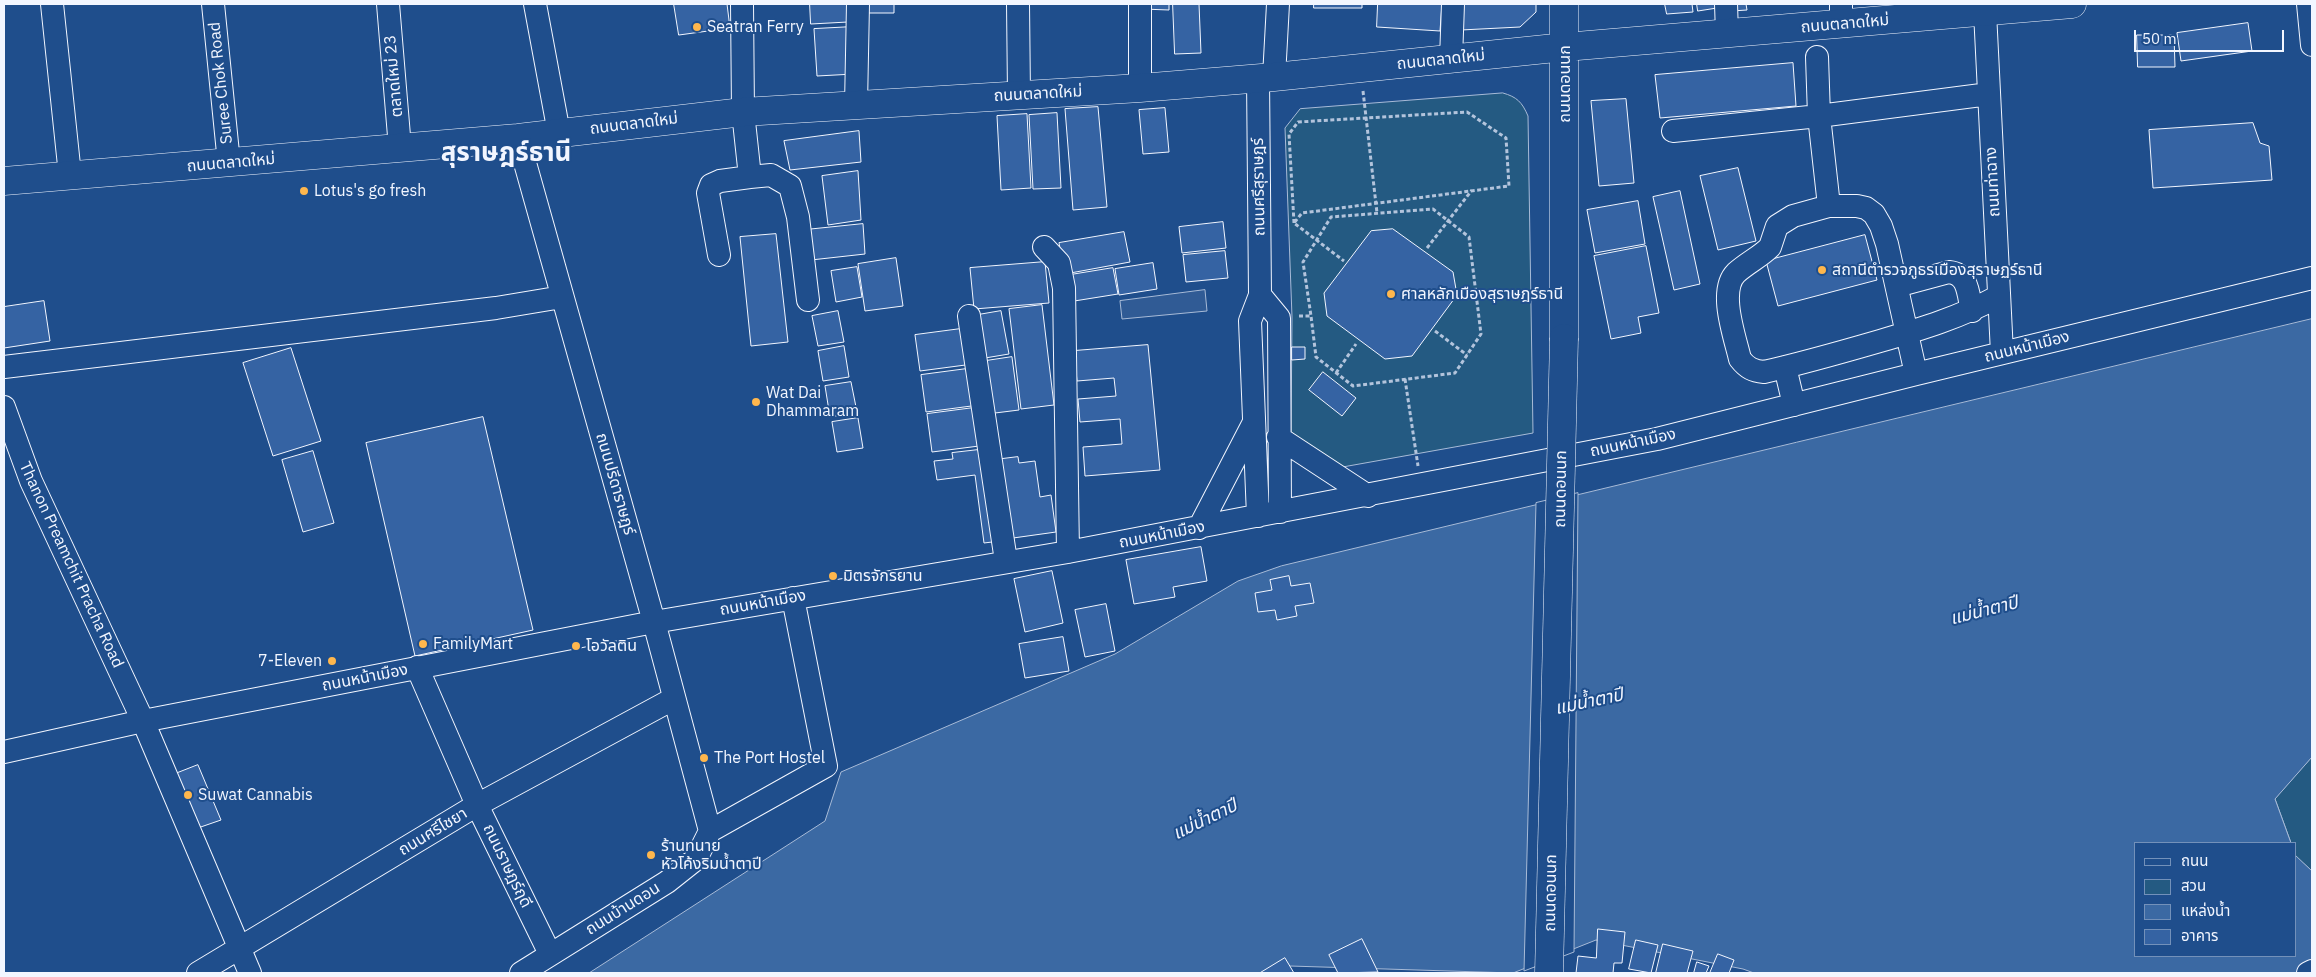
<!DOCTYPE html>
<meta charset="utf-8">
<style>
body{margin:0}
#map{position:relative;width:2316px;height:977px;overflow:hidden;background:#1f4e8c;font-family:"IBM Plex Sans","Noto Sans Thai",sans-serif}
canvas{display:block}
.frame{position:absolute;inset:0;border:5px solid #f2f6ff;pointer-events:none}
.legend{position:absolute;left:2134px;top:842px;width:162px;height:115px;box-sizing:border-box;background:#1f4e8c;border:1px solid #7391ba;margin:0;padding:6px 9px;list-style:none;font-size:15px;color:#f2f6ff}
.legend li{display:flex;align-items:center;gap:10px;height:25px}
.legend b{width:25px;border:1px solid #7391ba}
.scale{position:absolute;left:2134px;top:30px;width:150px;height:22px;box-sizing:border-box;border:2px solid #f2f6ff;border-top:0;padding-left:6px;font-size:15px;line-height:18px;white-space:nowrap;color:#f2f6ff;-webkit-text-stroke:4px #1f4e8c;paint-order:stroke}
</style>
<div id="map">
<canvas width="2316" height="977"></canvas>
<div class="frame"></div>
<ul class="legend">
<li><b style="height:6px;background:#1f4e8c"></b>ถนน</li>
<li><b style="height:14px;background:#245a82"></b>สวน</li>
<li><b style="height:14px;background:#3b69a3"></b>แหล่งน้ำ</li>
<li><b style="height:14px;background:#3563a3"></b>อาคาร</li>
</ul>
<div class="scale">50 m</div>
</div>
<script>
const ctx = document.querySelector('canvas').getContext('2d');
ctx.lineJoin = 'round';
function paint(path, color) { ctx.fillStyle = color; ctx.fill(path, 'evenodd'); }
function trace(path, color, width, dash) { ctx.strokeStyle = color; ctx.lineWidth = width; ctx.lineCap = dash ? 'butt' : 'round'; ctx.setLineDash(dash || []); ctx.stroke(path); }
function label(font, color, halo, rows, align = 'center') {
  ctx.font = font + ' "IBM Plex Sans","Noto Sans Thai",sans-serif'; ctx.lineWidth = 4; ctx.setLineDash([]); ctx.textBaseline = 'middle'; ctx.strokeStyle = halo; ctx.fillStyle = color; for (const [text, x, y, turn = 0] of rows) {
    ctx.save(); ctx.translate(x, y); ctx.rotate((+turn || 0) * Math.PI / 180); ctx.textAlign = isNaN(turn) ? turn : align; if (halo) ctx.strokeText(text, 0, 0); ctx.fillText(text, 0, 0); ctx.restore();
  }
}
const green = new Path2D(`
 M1503,93C1517,97 1522,102 1528,116L1533,433L1337,468L1291,437L1292,317L1285,128L1300,109Z
 M2312,757V871L2295,856V843H2291L2275,799Z`);
const parking = new Path2D(`
 M1205,290L1207,311L1122,319L1120,301Z`);
const water = new Path2D(`
 M2312,319V757L2275,799L2291,843H2135V956H2295V855L2312,871V973H1754L1743,969L1596,940L1513,973L1290,966L1275,973H589L825,821L841,772L1115,654L1238,581L1281,566Z`);
const pier = new Path2D(`
 M1578,493L1574,952L1524,971L1536,503Z`);
const building = new Path2D(`
 M674,4H727L730,28L679,35Z
 M810,4H847L848,22L811,24Z
 M864,4H894V13H865Z
 M1142,4H1169V10L1142,9Z
 M1173,4H1199L1201,53L1175,54Z
 M1314,4H1362V8H1314Z
 M1378,4H1442L1440,31L1377,27Z
 M1461,4H1536V12L1520,27L1461,30Z
 M1665,4H1692L1693,12L1667,14Z
 M1697,4H1717V8L1698,11Z
 M1732,4H1746L1747,10L1732,11Z
 M2248,23L2252,51L2181,61L2177,33Z
 M852,27L854,74L817,76L814,29Z
 M2137,35H2174L2175,67H2138Z
 M1793,63L1796,106L1660,118L1655,75Z
 M1626,99L1634,183L1599,186L1591,101Z
 M1098,107L1107,207L1073,210L1065,109Z
 M1165,108L1169,152L1143,154L1139,110Z
 M1057,113L1061,188L1033,189L1029,115Z
 M1027,114L1031,188L1001,190L997,116Z
 M2253,123L2260,143L2269,146L2272,180L2153,188L2149,130Z
 M859,131L861,162L790,170L784,141Z
 M1738,168L1756,241L1718,250L1700,176Z
 M858,171L861,220L828,225L822,176Z
 M1680,191L1700,284L1674,290L1653,197Z
 M1638,201L1645,244L1595,253L1587,210Z
 M1223,222L1226,248L1182,253L1179,227Z
 M863,224L865,254L811,260L805,230Z
 M1393,229L1453,272L1457,295L1412,356L1385,359L1327,316L1324,293L1371,231Z
 M1124,232L1130,262L1065,274L1059,243Z
 M776,234L788,342L751,346L740,237Z
 M1865,235L1877,280L1778,306L1766,261Z
 M1646,246L1659,313L1638,317L1641,333L1611,339L1594,256Z
 M1225,251L1228,278L1186,282L1183,255Z
 M896,258L903,306L865,311L858,264Z
 M1045,262L1049,303L974,309L970,268Z
 M1153,263L1157,289L1119,295L1115,269Z
 M857,267L862,297L836,302L831,271Z
 M1113,268L1118,294L1068,302L1064,276Z
 M44,301L50,341L4,348V307Z
 M1042,305L1054,405L1021,409L1009,309Z
 M838,311L844,342L818,346L812,316Z
 M1001,311L1009,354L979,359L972,316Z
 M968,328L973,364L920,371L915,335Z
 M1148,345L1160,470L1085,476L1083,447L1122,444L1120,419L1080,422L1078,399L1116,396L1114,378L1077,381L1074,351Z
 M844,346L849,377L823,381L818,351Z
 M1292,347H1305V359L1292,360Z
 M291,348L321,441L273,456L243,363Z
 M1012,357L1019,410L987,414L979,362Z
 M974,368L979,405L926,412L921,375Z
 M1323,372L1356,398L1342,416L1309,390Z
 M851,382L857,412L830,417L825,386Z
 M981,407L987,445L932,452L927,414Z
 M483,417L533,630L415,656L366,443Z
 M858,418L863,448L837,452L832,422Z
 M978,450L1000,541L984,543L975,475L937,480L934,461L953,459L952,453Z
 M313,451L334,523L303,532L282,460Z
 M1018,457L1019,463L1035,461L1040,497L1051,495L1056,532L1006,539L994,460Z
 M1201,547L1207,581L1173,587L1175,597L1134,604L1126,560Z
 M1052,571L1063,623L1025,632L1014,579Z
 M1289,576L1291,586L1310,583L1314,603L1295,606L1297,616L1277,620L1275,610L1258,612L1255,593L1272,590L1270,580Z
 M1106,604L1115,651L1085,657L1075,610Z
 M1063,637L1069,671L1025,678L1019,644Z
 M198,765L221,820L192,830L170,776Z
 M1598,929L1625,932L1622,963H1614L1613,973H1576L1578,956L1596,958Z
 M1362,939L1378,972L1338,973L1329,955Z
 M1636,940L1658,945L1651,973L1629,969Z
 M1663,944L1693,951L1687,973H1656Z
 M1718,954L1734,960L1729,973H1710Z
 M1285,958L1294,973H1260Z
 M1697,962L1709,966L1706,973H1694Z`);
const path = new Path2D(`
 M1363,91L1377,213
 M1294,223L1289,134L1298,122L1467,112L1506,138L1509,186L1302,213L1294,223L1344,261
 M1427,248L1472,190
 M1299,316H1311L1316,357L1353,386L1455,373L1481,334L1469,237L1433,209L1331,217L1303,262L1311,316
 M1435,331L1467,355
 M1336,373L1356,344
 M1405,379L1418,466`);
const minor = new Path2D(`
 M52,4L70,175
 M213,4L229,163
 M388,4L400,148
 M535,4L559,133
 M742,4L743,112L750,177L771,175L790,186L798,217L808,300
 M1018,4L1019,95
 M1140,4V88
 M1726,4L1727,33
 M1841,4V25
 M2308,4L2312,45
 M1985,12L2002,353
 M1817,57L1819,116L1829,206
 M1451,59L1453,4
 M1274,77L1278,4
 M1258,78L1260,295L1250,321L1258,516
 M856,105L858,4
 M1673,131L1819,116L1989,94
 M518,138L654,622L710,831
 M1044,247L1059,263L1064,288L1068,552
 M719,255L708,193L711,185L720,181L750,177
 M1897,286L1949,272C1969,274 1968,295 1972,311
 M1260,295L1279,318L1280,512
 M969,316L1006,561
 M4,367L496,308L562,297
 M1785,367L1794,405
 M1916,374L1887,244L1881,226L1874,214L1866,208L1857,206H1829L1793,216L1777,226L1770,247C1760,257 1747,263 1736,273C1718,291 1735,337 1740,359C1747,368 1753,371 1764,372C1804,363 1842,352 1880,341C1921,329 1961,317 1999,296
 M4,407L31,481L143,721L250,973
 M1278,437L1368,496
 M1199,528L1254,422
 M417,667L477,805L550,954
 M4,752L143,721L654,622L1068,552L1657,439L1916,374L2312,278
 M710,831L826,766L793,598
 M198,973L477,805L673,699
 M521,973L667,882L696,859L710,831
 M2308,973L2312,971`);
const major = new Path2D(`
 M1564,4V338
 M4,181L518,138L743,112L1140,88L1274,77L1565,47L2072,4`);
const majorBridge = new Path2D(`
 M1549,973L1564,338`);
const markers = [
 [697,27,5,"#ffb74d"],
 [304,191,5,"#ffb74d"],
 [1822,270,5,"#ffb74d"],
 [1391,294,5,"#ffb74d"],
 [756,402,5,"#ffb74d"],
 [833,576,5,"#ffb74d"],
 [423,644,5,"#ffb74d"],
 [576,646,5,"#ffb74d"],
 [332,661,5,"#ffb74d"],
 [704,758,5,"#ffb74d"],
 [188,795,5,"#ffb74d"],
 [651,855,5,"#ffb74d"]
];
const streetNames = [
 ["ถนนตลาดใหม่",1845,24,-5],
 ["ถนนตลาดใหม่",1441,60,-6],
 ["ตลาดใหม่ 23",394,76,-95],
 ["Suree Chok Road",221,83,-96],
 ["ถนนดอนนก",1565,84,-90],
 ["ถนนตลาดใหม่",1038,94,-3],
 ["ถนนตลาดใหม่",634,124,-7],
 ["ถนนตลาดใหม่",231,163,-5],
 ["ถนนท่าฉาง",1993,182,-93],
 ["ถนนศรีสุราษฎร์",1259,187,-91],
 ["ถนนหน้าเมือง",2027,347,-14],
 ["ถนนหน้าเมือง",1633,443,-12],
 ["ถนนปรีดาราษฎร์",615,484,74],
 ["ถนนดอนนก",1561,489,-89],
 ["ถนนหน้าเมือง",1162,535,-11],
 ["Thanon Preamchit Pracha Road",71,565,65],
 ["ถนนหน้าเมือง",763,603,-10],
 ["ถนนหน้าเมือง",365,678,-11],
 ["ถนนศรีไชยา",433,832,-31],
 ["ถนนราษฎร์ฤดี",507,866,64],
 ["ถนนดอนนก",1551,893,-89],
 ["ถนนบ้านดอน",623,909,-32]
];
const poiNames = [
 ["Seatran Ferry",707,27],
 ["Lotus's go fresh",314,191],
 ["สถานีตำรวจภูธรเมืองสุราษฏร์ธานี",1832,270],
 ["ศาลหลักเมืองสุราษฎร์ธานี",1401,294],
 ["Wat Dai",766,393],
 ["Dhammaram",766,411],
 ["มิตรจักรยาน",843,576],
 ["FamilyMart",433,644],
 ["โอวัลติน",586,646],
 ["7-Eleven",322,661,"right"],
 ["The Port Hostel",714,758],
 ["Suwat Cannabis",198,795],
 ["ร้านทนาย",661,846],
 ["หัวโค้งริมน้ำตาปี",661,864]
];
const waterNames = [
 ["แม่น้ำตาปี",1984,611,-14],
 ["แม่น้ำตาปี",1589,702,-12],
 ["แม่น้ำตาปี",1205,820,-26]
];
const townNames = [
 ["สุราษฎร์ธานี",506,153]
];
paint(green, '#245a82');
trace(green, '#a8bbd7', 1);
paint(parking, '#305b95');
trace(parking, '#a8bbd7', 1);
paint(water, '#3b69a3');
trace(water, '#a8bbd7', 1);
paint(pier, '#1f4e8c');
trace(pier, '#a8bbd7', 1);
paint(building, '#3563a3');
trace(building, '#f2f6ff', 1);
trace(minor, '#f2f6ff', 24);
trace(major, '#f2f6ff', 29);
trace(path, '#b3c4dc', 3, [4, 2.5]);
trace(minor, '#1f4e8c', 22);
trace(major, '#1f4e8c', 28);
trace(majorBridge, '#f2f6ff', 29, []);
trace(majorBridge, '#1f4e8c', 28);
for (const [x, y, r, color] of markers) { const dot = new Path2D(); dot.arc(x, y, r, 0, 2 * Math.PI); ctx.fillStyle = color; ctx.fill(dot); trace(dot, '#1f4e8c', 2); }
label('16px', '#f2f6ff', '#1f4e8c', streetNames);
label('16px', '#f2f6ff', '#1f4e8c', poiNames, 'left');
label('italic 18px', '#f2f6ff', '#1f4e8c', waterNames);
label('bold 26px', '#f2f6ff', '#1f4e8c', townNames);
</script>
